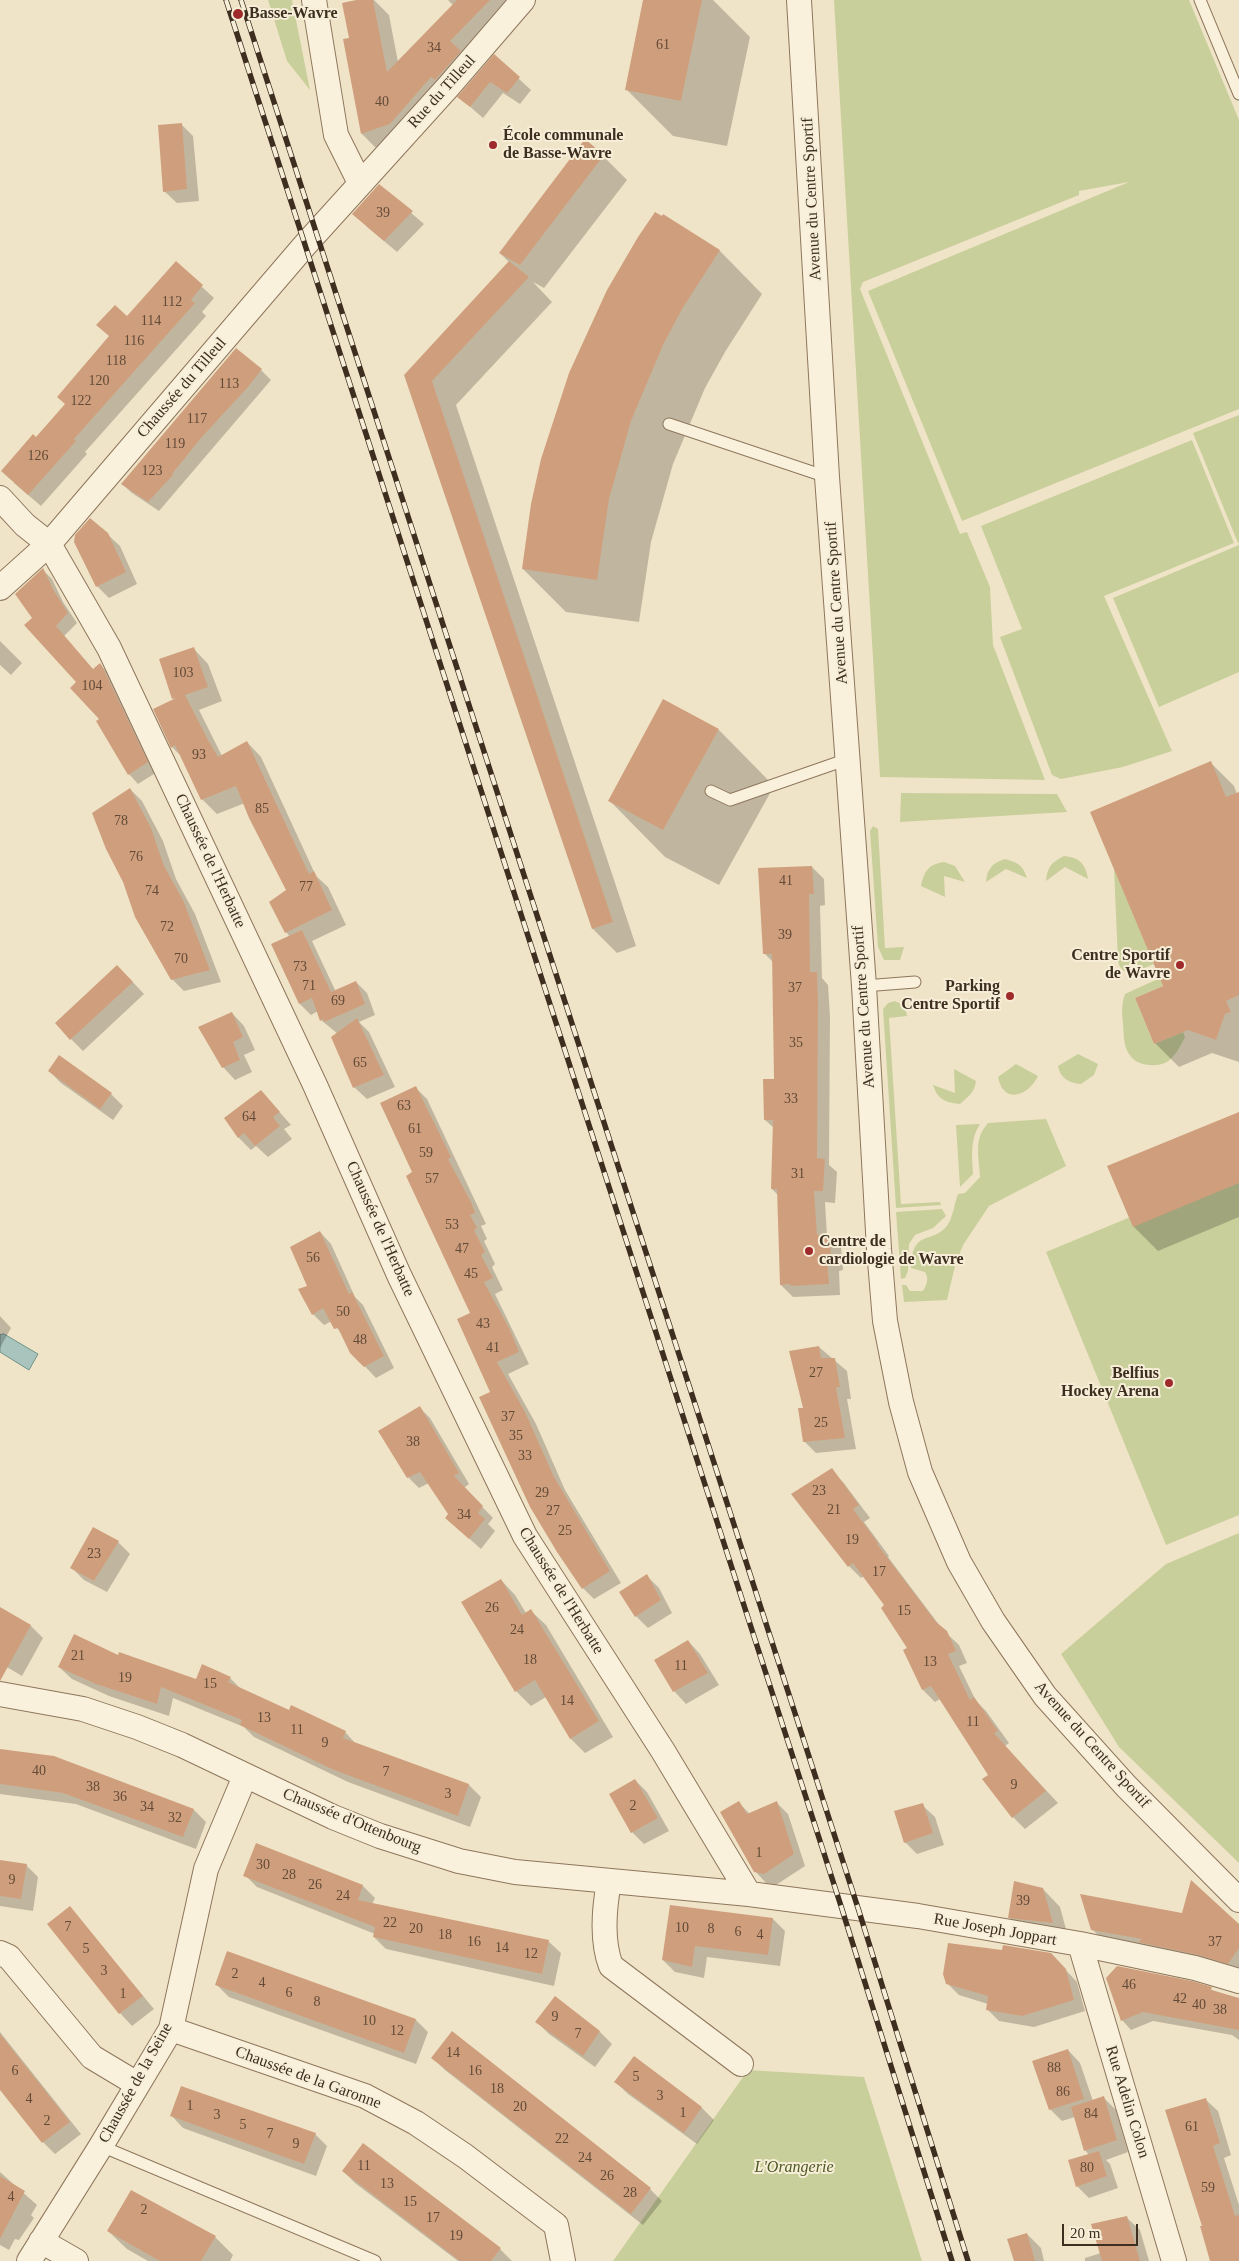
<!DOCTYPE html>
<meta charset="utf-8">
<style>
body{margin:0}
#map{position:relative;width:1239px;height:2261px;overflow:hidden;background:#f0e4c8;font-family:"Times New Roman",serif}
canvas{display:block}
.scale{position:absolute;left:1062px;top:2224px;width:76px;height:22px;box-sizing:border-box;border:2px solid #3d2e20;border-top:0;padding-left:6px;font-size:15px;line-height:18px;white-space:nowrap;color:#3d2e20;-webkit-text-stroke:4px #f7eed8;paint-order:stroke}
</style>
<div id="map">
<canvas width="1239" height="2261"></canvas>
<div class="scale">20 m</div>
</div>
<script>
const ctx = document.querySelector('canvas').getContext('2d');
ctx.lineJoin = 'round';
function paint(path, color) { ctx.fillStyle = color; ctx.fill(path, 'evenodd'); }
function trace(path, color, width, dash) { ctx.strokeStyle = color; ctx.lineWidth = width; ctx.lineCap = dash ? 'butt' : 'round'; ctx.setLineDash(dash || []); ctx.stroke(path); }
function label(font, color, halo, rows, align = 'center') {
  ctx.font = font + ' "Times New Roman",serif'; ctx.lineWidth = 4; ctx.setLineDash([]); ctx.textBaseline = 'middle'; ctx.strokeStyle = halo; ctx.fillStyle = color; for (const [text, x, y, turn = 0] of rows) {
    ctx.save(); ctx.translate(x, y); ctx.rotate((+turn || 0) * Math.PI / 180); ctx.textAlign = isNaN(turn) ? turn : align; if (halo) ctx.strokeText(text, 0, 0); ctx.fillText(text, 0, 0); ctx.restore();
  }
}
const green = new Path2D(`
 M268,0H292L310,90L287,61Z
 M834,0H1189L1239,120V409L962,521L868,291L1129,182L1079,191V195L863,282L860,289L960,534L967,532L990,587L993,645L1045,780L880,777Z
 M1239,415V542L1238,543L1193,433Z
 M1192,440L1234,543L1104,596L1172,751L1123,767L1061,779L1052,775L1000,637L1022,629L981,526Z
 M1239,545V672L1159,707L1113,598Z
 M901,793L1057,794L1067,812L900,822Z
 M873,826L878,829L885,948L904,947L900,960H884L878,947L870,831Z
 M1064,856C1079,857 1086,864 1088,879L1065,867L1046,881C1047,867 1052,862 1064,856Z
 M1005,859C1017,862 1023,865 1027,878L1006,869L986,882C987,868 993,863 1005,859Z
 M944,862L955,866L965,882L944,876L945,897L921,886C924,871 929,864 944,862Z
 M1114,868L1154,964C1141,969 1122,981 1118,961Z
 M1160,978L1163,986L1135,998L1154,1044L1183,1032L1185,1037C1181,1045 1175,1057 1167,1062C1155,1068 1136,1066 1129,1054C1123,1045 1124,1034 1123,1024C1122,1013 1121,1005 1125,994Z
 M895,1001L905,1006L907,1016L889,1018L901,1204L940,1202L941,1205L896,1208L883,1009L888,1003Z
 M1078,1054L1098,1064L1094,1075L1081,1084C1069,1083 1060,1078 1058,1066Z
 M1016,1064L1038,1076C1029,1096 1003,1105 998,1077Z
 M954,1069L976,1081C975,1092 968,1097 960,1104C946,1103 937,1099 933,1085L955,1093Z
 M1046,1119L1066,1166L989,1206L963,1245L955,1266L947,1300L904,1302L902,1285H906L910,1291H923C927,1284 929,1279 925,1272L911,1268C912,1229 931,1244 946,1227C953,1219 954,1204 958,1194L965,1193L980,1177C979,1155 973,1140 988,1123Z
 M980,1124C970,1139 972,1156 973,1174L960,1187L956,1125Z
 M1239,1172V1515L1166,1545L1046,1252Z
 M942,1209L946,1216L933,1228L915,1235L909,1244L908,1271L905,1278L901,1279L896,1212Z
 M1239,1533V1863L1119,1747L1061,1654L1166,1564Z
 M748,2070L864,2077L922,2261H613Z`);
const water = new Path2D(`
 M4,1334L38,1354L29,1370L0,1352V1335Z`);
const shadow = new Path2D(`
 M363,0H374L389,15L398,62L453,5L448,0H523L379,151L362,134L344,41L351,39Z
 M644,0H713L750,37L727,146L673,136L627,90Z
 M494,56L531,90L520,104L503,93L483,118L459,97Z
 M181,124L193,136L199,201L177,203L164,191Z
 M603,156L627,180L544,288L533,282L552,302L456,405L636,946L617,953L593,929L405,376L509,262L500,253Z
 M380,186L424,224L397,252L366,226Z
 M663,216L720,251L762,294L725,352L705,388L673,464L651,542L639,622L566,612L523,569Z
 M176,263L214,298L202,312L206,316L85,452L87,454L41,506L14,483L36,439L66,404L127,318Z
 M261,370L271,380L159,511L132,493L122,484Z
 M107,534L120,546L137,584L109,598L97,586Z
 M43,570L52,579L63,602L77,623L64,636L93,670L100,664L109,674L157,772L138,784L129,774L101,719L78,682L34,618Z
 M0,641L22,663L11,675L0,665Z
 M194,649L208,664L222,701L199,710L222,756L247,742L261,757L316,876L328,887L346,925L312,941L336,992L356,982L367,993L375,1015L359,1022L369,1032L395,1087L367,1099L354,1087L338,1034L321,1020L318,1011L311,1015L300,1004L290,937L286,932L288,891L245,803L217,814L202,799L182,757L172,747L155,709L175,700L160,660Z
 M719,730L774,786L719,885L665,857L610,801Z
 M1210,762L1234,786L1237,794L1239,793V1062L1212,1053L1179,1067L1155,1043L1164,987Z
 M130,789L142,801L163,841L176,879L195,914L221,982L184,991L172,979L124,881Z
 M812,867L824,879L825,905L820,906L822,978L828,985L830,1016L829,1165L837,1172L835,1203L825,1202L827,1236L841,1247L843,1270L839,1271L840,1295L793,1297L781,1285L778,1195L772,1189L774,1128L765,1120L775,1080L774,963L764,953Z
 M129,978L144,994L83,1051L71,1039Z
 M232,1013L244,1026L255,1050L244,1055L252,1072L235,1080L223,1067Z
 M49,1071L111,1094L123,1106L113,1120L61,1083Z
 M416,1088L427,1099L486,1224L481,1226L487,1239L484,1241L495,1264L492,1267L503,1290L495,1294L529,1364L508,1374L536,1424L565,1490L621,1583L594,1599L583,1588L492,1392L472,1314L414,1173Z
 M261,1091L291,1125L284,1129L292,1139L268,1157L256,1146L251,1150L239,1138L226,1118Z
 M1239,1113V1217L1158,1251L1134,1227Z
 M320,1232L331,1244L355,1297L363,1305L394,1368L376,1378L351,1352L343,1336L332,1321L324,1325L313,1314Z
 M0,1316L11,1328L0,1348Z
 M819,1347L847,1371L851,1399H847L856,1449L816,1453L804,1441V1409Z
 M419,1407L430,1418L469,1484L464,1488L493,1518L488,1524L495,1531L481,1549L446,1518L449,1514L429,1483L419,1488L408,1477Z
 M831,1470L843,1482L870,1518L864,1522L889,1556L888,1557L943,1630L959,1645L967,1663L959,1666L976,1701L986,1711L1009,1743L1005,1746L1058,1803L1025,1829L1013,1817L984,1779L989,1775L940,1699L935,1702L923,1690L909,1649L886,1605L864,1576L861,1578L849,1566Z
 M118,1542L130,1554L107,1592L84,1580L72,1568Z
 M647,1576L659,1588L672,1613L648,1628L636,1616Z
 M501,1580L515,1595L526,1613L531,1611L546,1625L613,1737L585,1753L571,1739L546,1697L531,1706L516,1691L463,1602Z
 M0,1608L31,1626L43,1638L22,1676L0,1663Z
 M688,1641L700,1654L719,1685L686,1704L674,1691Z
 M118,1656L197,1680L230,1678L241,1689L290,1712L345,1732L357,1745L469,1785L481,1797L470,1827L348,1782L254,1737L244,1727L173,1698L169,1716L109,1696L72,1679L59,1667Z
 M0,1750L54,1757L194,1810L206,1822L196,1849L76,1804L0,1794Z
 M635,1780L647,1792L669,1831L644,1844L632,1832Z
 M739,1803L750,1814L777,1803L788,1814L805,1866L776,1885L766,1883L755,1871Z
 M922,1805L935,1817L944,1845L917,1854L905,1842Z
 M257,1845L363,1886L375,1898L372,1904L548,1941L561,1953L554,1986L386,1949L374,1937L375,1934L257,1887L245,1875Z
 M0,1862L26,1865L38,1877L33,1911L0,1906Z
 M1043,1889L1060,1907L1069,1940L1026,1934L1009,1917Z
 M671,1906L773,1919L785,1931L780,1966L707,1957L704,1978L675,1972L663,1960Z
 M70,1908L154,2009L132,2026L120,2013Z
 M1239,1926V1976L1107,1944L1092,1929Z
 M1062,1966L1077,1982L1085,2011L1034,2027L999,2021L987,2009L988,2004L959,1995L947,1983Z
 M1191,1983L1239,1999V2040L1232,2035L1153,2021L1131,2030L1122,2020Z
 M217,1985L416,2020L428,2032L416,2064L229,1997Z
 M556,1998L600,2032L612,2044L595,2067L549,2034L537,2022Z
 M0,2032L81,2134L55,2154L43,2142L0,2087Z
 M1068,2050L1080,2063L1093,2101L1104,2098L1116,2110L1128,2152L1106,2160L1110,2164L1118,2188L1089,2198L1077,2186L1089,2155L1085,2150L1075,2117L1062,2121L1050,2109Z
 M634,2057L702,2108L714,2120L697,2144L628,2094L616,2082Z
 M433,2058L650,2189L662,2201L643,2225L445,2070Z
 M1205,2099L1218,2111L1231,2155L1224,2158L1239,2205V2261H1212Z
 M171,2115L315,2134L327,2146L316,2176L183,2128Z
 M363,2145L500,2249L512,2261H458L355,2183L343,2171Z
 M0,2172L37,2205L31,2215L34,2218L19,2240L15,2239L9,2250L0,2245Z
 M1126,2217L1140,2230L1149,2261H1085V2258L1101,2253Z
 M108,2231L215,2237L233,2255L230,2261H148L127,2249Z
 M1027,2234L1041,2248L1044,2261H1016Z`);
const building = new Path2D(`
 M356,0H373L387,72L457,0H490L450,41L461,51L435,80L431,77L390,124L361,134L343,39L349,38L342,3Z
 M643,0H702L681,101L625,90Z
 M494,54L520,77L507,93L490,82L470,107L457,97Z
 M182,123L187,189L163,192L158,125Z
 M585,139L604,155L520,265L499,253Z
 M379,184L413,211L384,241L352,214Z
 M655,212L662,216L663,214L720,250L682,309L663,345L631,421L609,499L597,580L522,569L531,504L541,459L569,373L607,290L638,237Z
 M176,261L203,285L191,300L195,303L74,439L76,441L28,495L1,471L33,434L36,437L65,404L57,397L109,336L96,325L115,305L127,316Z
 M509,261L529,277L432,381L613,922L592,929L404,375Z
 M236,348L262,369L248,387L201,438L172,474L173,475L148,502L121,484Z
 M90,518L108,533L126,572L96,587L74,542L75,535Z
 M43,568L54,591L68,613L56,626L93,669L100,663L102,666L148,762L128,775L96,721L99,719L70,688L76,682L24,625L32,618L15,594Z
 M194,647L208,687L185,695L208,740L218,757L247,741L309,874L314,871L332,910L285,933L269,902L286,890L249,818L236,786L201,800L175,745L171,748L153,709L176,698L172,699L159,659Z
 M663,699L719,729L663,830L608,801Z
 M1211,761L1226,797L1239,792V995L1226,1001L1231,1012L1225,1014L1216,1040L1188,1030L1154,1044L1135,998L1163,986L1090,812Z
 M130,788L151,828L164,866L183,900L210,970L171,980L135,917L123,882L106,849L92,813Z
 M812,866L814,894H809L810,972H817L818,1003L817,1158L825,1159L823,1191H814L817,1235L830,1234L831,1259H827L829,1284L791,1286L790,1284L780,1285L777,1189H771L773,1120H764L763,1079H774L772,954H763L758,868Z
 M302,930L331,992L356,981L365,1004L324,1022L323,1019L320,1021L312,998L299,1004L271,944Z
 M117,965L133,982L70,1040L55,1023Z
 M232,1012L243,1037L233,1042L240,1060L222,1068L198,1027Z
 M357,1018L384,1075L353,1088L331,1037Z
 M59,1055L112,1093L100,1109L48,1071Z
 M416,1086L451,1157L448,1159L471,1202L475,1213L470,1215L477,1228L474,1230L485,1252L481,1255L493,1278L484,1282L509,1328L519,1352L497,1362L525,1412L554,1477L610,1571L582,1589L557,1552L530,1507L479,1397L490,1392L457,1319L470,1313L406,1176L412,1172L380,1103Z
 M261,1090L280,1112L273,1117L280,1126L255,1146L244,1133L238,1138L224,1118Z
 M1239,1112V1183L1133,1227L1107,1166Z
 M320,1231L349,1294L352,1292L384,1356L364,1367L350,1353L338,1328L334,1329L323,1308L312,1315L298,1289L307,1286L290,1247Z
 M819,1346L821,1358H835L840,1387H836L845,1438L803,1442L798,1408H803L789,1351Z
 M420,1406L459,1473L454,1476L483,1506L478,1513L485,1519L469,1539L445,1518L448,1514L420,1472L407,1478L378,1431Z
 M832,1468L859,1505L853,1509L878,1543L877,1544L936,1622L947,1631L956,1651L948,1654L970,1700L974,1697L998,1731L994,1733L1046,1791L1012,1818L982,1779L988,1775L931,1686L922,1690L903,1650L907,1648L881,1608L884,1605L853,1563L848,1567L791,1494Z
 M93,1527L119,1541L94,1581L70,1568Z
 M647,1574L661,1600L635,1617L619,1592Z
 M501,1579L522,1615L531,1609L599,1721L570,1739L535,1680L515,1692L461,1602Z
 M0,1607L31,1625L0,1681Z
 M74,1634L118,1655L119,1652L196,1679L202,1664L231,1677L228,1682L289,1710L291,1705L346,1731L343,1738L469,1784L458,1816L334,1770L240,1725L242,1720L161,1687L157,1704L96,1684L58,1667Z
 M688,1640L708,1673L673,1692L654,1660Z
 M0,1749L54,1756L194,1809L183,1837L63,1793L0,1784Z
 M635,1779L658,1818L631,1833L609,1794Z
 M739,1801L747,1814L777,1801L794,1854L764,1874L754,1872L720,1812Z
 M923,1803L933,1833L904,1843L894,1811Z
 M256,1843L363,1885L358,1900L549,1940L542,1974L373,1937L375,1927L243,1876Z
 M0,1860L27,1864L21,1899L0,1896Z
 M1191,1880L1239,1924V1948L1228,1964L1198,1955L1138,1942L1142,1939L1091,1930L1080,1894L1182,1913Z
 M1014,1881L1043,1888L1053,1923L1008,1918Z
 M670,1905L773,1918L768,1955L695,1946L692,1967L662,1960Z
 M70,1906L143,1996L119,2014L47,1924Z
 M948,1943L1002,1950L1003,1945L1051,1953L1066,1969L1074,2000L1022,2016L986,2010L988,1996L946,1984L943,1974Z
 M227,1951L416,2019L404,2053L215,1985Z
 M1117,1966L1192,1981L1212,1987L1211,1990L1239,1998V2030L1143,2012L1121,2021L1106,1978Z
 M555,1996L600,2031L583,2056L535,2022Z
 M452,2031L651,2188L631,2214L431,2058Z
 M0,2034L70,2122L42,2143L0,2090Z
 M1068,2049L1084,2099L1049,2110L1032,2061Z
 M634,2056L702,2107L684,2133L614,2082Z
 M181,2086L316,2133L304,2164L170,2116Z
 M1104,2096L1117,2140L1084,2151L1071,2107Z
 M1206,2098L1220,2143L1213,2146L1235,2216L1239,2215V2261H1210L1200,2226H1202L1165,2110Z
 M363,2143L501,2248L491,2261H460L342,2171Z
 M1099,2151L1107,2176L1076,2187L1068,2160Z
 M0,2176L25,2191L0,2239Z
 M131,2190L216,2236L201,2261H160L107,2231Z
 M1127,2216L1140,2261H1102L1091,2224Z
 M1027,2233L1035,2261H1014L1007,2239Z`);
const lane = new Path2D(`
 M1200,0L1239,94
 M669,424L827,477
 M711,791L730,800L848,759
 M864,986L915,982
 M101,2146L375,2261`);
const street = new Path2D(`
 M314,0L336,135L360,183
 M799,0L827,477L864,986L879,1249L885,1321L901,1402L920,1472L959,1562L993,1621L1045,1696L1126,1786L1239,1900
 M0,498L25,525L49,544L109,648L315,1085L399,1275L525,1536L663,1751L749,1894
 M0,588L49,544L305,245L448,87L523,0
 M0,1694L83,1709L137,1727L182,1745L333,1817L380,1836L459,1861L515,1872L749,1894L918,1916L1080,1944L1195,1968L1239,1981
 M609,1882C604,1909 601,1940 611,1966L741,2064
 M1080,1944L1174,2261
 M0,1953L9,1957L92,2057L137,2084
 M171,2029L365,2096L416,2123L465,2156L556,2225L563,2261
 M41,2241L76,2261
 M29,2261L101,2146L171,2029L206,1869L245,1776`);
const rail = new Path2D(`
 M226,0L841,1906L952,2261
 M241,0L858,1908L968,2261`);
const markers = [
 [238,14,6,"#9e2a2b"],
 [493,145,5,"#9e2a2b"],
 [1180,965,5,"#9e2a2b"],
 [1010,996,5,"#9e2a2b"],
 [809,1251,5,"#9e2a2b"],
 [1169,1383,5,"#9e2a2b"]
];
const numberNames = [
 ["61",663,45],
 ["34",434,48],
 ["40",382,102],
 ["39",383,213],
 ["112",172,302],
 ["114",151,321],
 ["116",134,341],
 ["118",116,361],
 ["120",99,381],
 ["113",229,384],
 ["122",81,401],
 ["117",197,419],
 ["119",175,444],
 ["126",38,456],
 ["123",152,471],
 ["103",183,673],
 ["104",92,686],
 ["93",199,755],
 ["85",262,809],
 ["78",121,821],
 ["76",136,857],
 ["41",786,881],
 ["77",306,887],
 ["74",152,891],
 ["72",167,927],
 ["39",785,935],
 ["70",181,959],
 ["73",300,967],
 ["71",309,986],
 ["37",795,988],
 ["69",338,1001],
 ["35",796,1043],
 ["65",360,1063],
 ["33",791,1099],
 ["63",404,1106],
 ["64",249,1117],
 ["61",415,1129],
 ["59",426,1153],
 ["31",798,1174],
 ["57",432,1179],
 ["53",452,1225],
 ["47",462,1249],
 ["56",313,1258],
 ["45",471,1274],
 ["50",343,1312],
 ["43",483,1324],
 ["48",360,1340],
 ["41",493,1348],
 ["27",816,1373],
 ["37",508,1417],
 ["25",821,1423],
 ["35",516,1436],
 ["38",413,1442],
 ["33",525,1456],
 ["23",819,1491],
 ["29",542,1493],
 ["21",834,1510],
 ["27",553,1511],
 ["34",464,1515],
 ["25",565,1531],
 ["19",852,1540],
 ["23",94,1554],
 ["17",879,1572],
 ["26",492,1608],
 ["15",904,1611],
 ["24",517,1630],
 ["21",78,1656],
 ["18",530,1660],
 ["13",930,1662],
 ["11",681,1666],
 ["19",125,1678],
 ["15",210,1684],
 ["14",567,1701],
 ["13",264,1718],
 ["11",973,1722],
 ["11",297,1730],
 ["9",325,1743],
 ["40",39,1771],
 ["7",386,1772],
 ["9",1014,1785],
 ["38",93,1787],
 ["3",448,1794],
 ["36",120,1797],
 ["2",633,1806],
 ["34",147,1807],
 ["32",175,1818],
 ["1",759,1853],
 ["30",263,1865],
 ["28",289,1875],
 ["9",12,1880],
 ["26",315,1885],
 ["24",343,1896],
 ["39",1023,1901],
 ["22",390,1923],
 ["7",68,1927],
 ["10",682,1928],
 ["20",416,1929],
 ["8",711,1929],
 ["6",738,1932],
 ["18",445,1935],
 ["4",760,1935],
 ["16",474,1942],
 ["37",1215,1942],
 ["14",502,1948],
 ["5",86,1949],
 ["12",531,1954],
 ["3",104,1971],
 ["2",235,1974],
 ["4",262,1983],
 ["46",1129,1985],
 ["6",289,1993],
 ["1",123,1994],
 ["42",1180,1999],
 ["8",317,2002],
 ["40",1199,2005],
 ["38",1220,2010],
 ["9",555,2017],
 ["10",369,2021],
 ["12",397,2031],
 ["7",578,2034],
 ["14",453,2053],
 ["88",1054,2068],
 ["6",15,2071],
 ["16",475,2071],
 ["5",636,2077],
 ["18",497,2089],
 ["86",1063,2092],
 ["3",660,2096],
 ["4",29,2099],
 ["1",190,2106],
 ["20",520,2107],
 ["1",683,2113],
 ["84",1091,2114],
 ["3",217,2115],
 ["2",47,2121],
 ["5",243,2125],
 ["61",1192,2127],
 ["7",270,2134],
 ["22",562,2139],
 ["9",296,2144],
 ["24",585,2158],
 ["11",364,2166],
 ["80",1087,2168],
 ["26",607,2176],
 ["13",387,2184],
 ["59",1208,2188],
 ["28",630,2193],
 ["4",11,2197],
 ["15",410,2202],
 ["2",144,2210],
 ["17",433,2218],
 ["19",456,2236]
];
const poiNames = [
 ["Basse-Wavre",249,14],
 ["École communale",503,136],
 ["de Basse-Wavre",503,154],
 ["Centre Sportif",1170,956,"right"],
 ["de Wavre",1170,974,"right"],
 ["Parking",1000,987,"right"],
 ["Centre Sportif",1000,1005,"right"],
 ["Centre de",819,1242],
 ["cardiologie de Wavre",819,1260],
 ["Belfius",1159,1374,"right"],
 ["Hockey Arena",1159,1392,"right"]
];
const streetNames = [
 ["Rue du Tilleul",442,92,-48],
 ["Avenue du Centre Sportif",812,199,-93],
 ["Chaussée du Tilleul",182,388,-49],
 ["Avenue du Centre Sportif",837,603,-94],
 ["Chaussée de l'Herbatte",210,861,65],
 ["Avenue du Centre Sportif",864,1007,-94],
 ["Chaussée de l'Herbatte",380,1229,66],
 ["Chaussée de l'Herbatte",561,1591,58],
 ["Avenue du Centre Sportif",1092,1745,48],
 ["Chaussée d'Ottenbourg",352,1821,22],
 ["Rue Joseph Joppart",995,1930,10],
 ["Chaussée de la Garonne",308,2078,20],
 ["Chaussée de la Seine",136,2083,-61],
 ["Rue Adelin Colon",1127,2102,73]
];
const parkNames = [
 ["L'Orangerie",794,2168]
];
paint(green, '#c9cf9b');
paint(water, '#a9c4bc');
trace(water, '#6f938a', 1);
paint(shadow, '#0003');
paint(building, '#cf9f7d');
trace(lane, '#8d765c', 13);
trace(street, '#8d765c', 26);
trace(lane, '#faf1dc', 11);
trace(street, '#faf1dc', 24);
trace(rail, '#3d2e20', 5.5);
trace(rail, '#f7eed8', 4, [11]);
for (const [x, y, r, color] of markers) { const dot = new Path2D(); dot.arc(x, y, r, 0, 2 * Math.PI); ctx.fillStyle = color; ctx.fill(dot); trace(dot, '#f7eed8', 2); }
label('14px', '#624a37', null, numberNames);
label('bold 16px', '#3d2e20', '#f7eed8', poiNames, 'left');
label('16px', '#3d2e20', '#f7eed8', streetNames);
label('italic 16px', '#4d5a26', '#f7eed8', parkNames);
</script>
